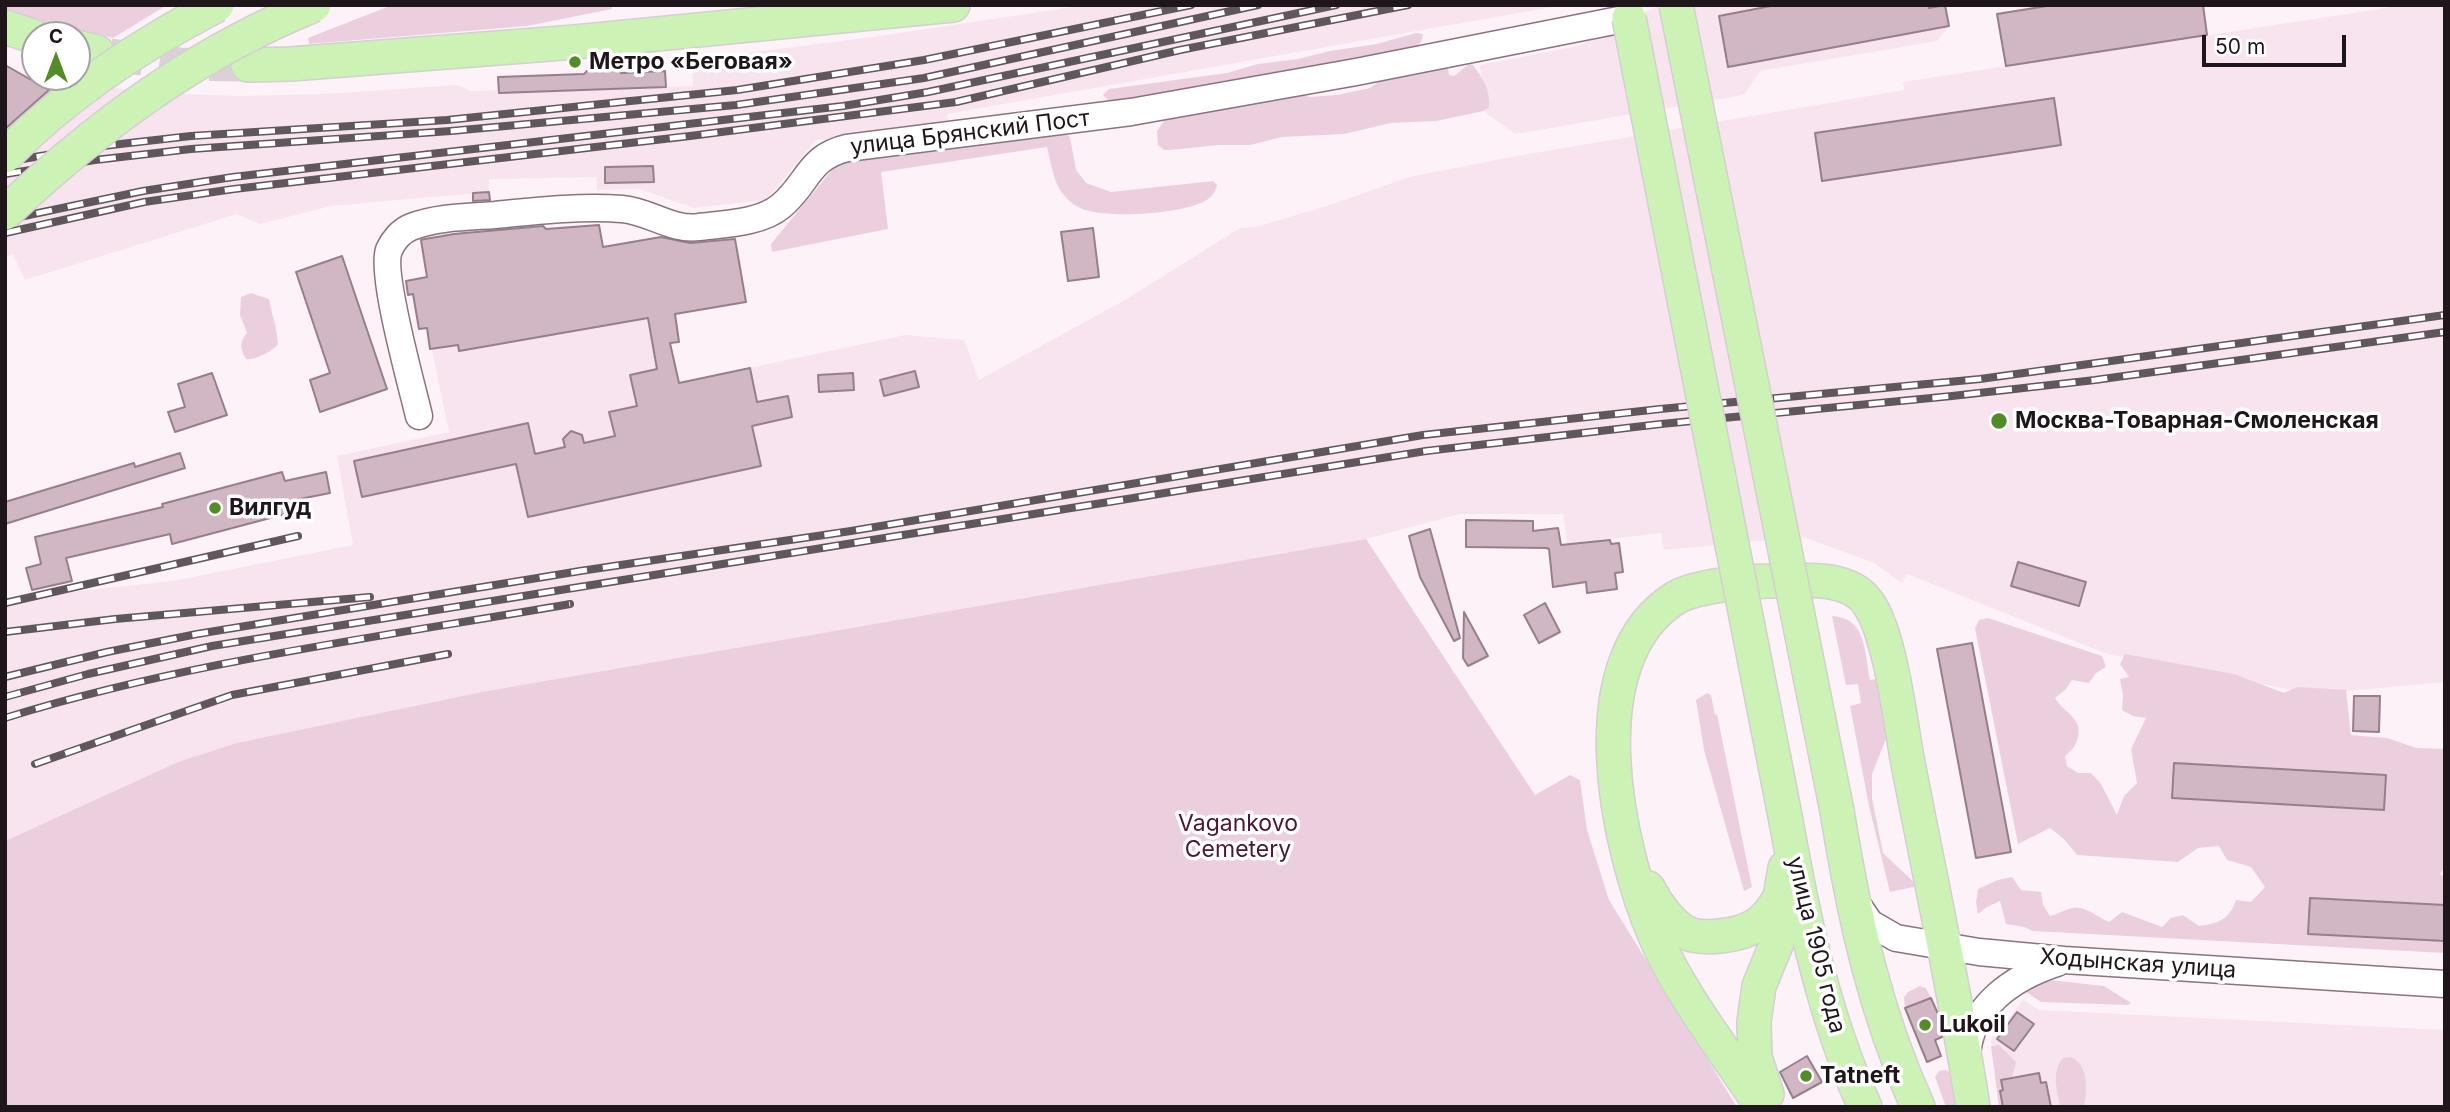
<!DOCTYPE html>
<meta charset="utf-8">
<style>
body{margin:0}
#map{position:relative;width:2450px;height:1112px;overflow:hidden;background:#fdf2f7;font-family:Inter,sans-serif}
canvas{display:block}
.frame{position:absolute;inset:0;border:7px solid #1f161b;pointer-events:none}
.north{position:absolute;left:21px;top:21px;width:70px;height:70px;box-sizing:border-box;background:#fff;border:2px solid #a5a2a4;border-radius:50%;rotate:0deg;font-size:19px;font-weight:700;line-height:28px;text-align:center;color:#1f161b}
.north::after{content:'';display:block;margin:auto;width:24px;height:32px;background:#528b28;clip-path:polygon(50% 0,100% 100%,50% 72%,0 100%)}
.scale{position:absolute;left:2202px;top:35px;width:144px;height:32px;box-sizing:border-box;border:4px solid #1f161b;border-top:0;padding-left:9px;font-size:21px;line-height:24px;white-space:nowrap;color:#1f161b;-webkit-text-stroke:5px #fff;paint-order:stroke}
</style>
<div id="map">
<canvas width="2450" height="1112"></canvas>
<div class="frame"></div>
<div class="north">С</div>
<div class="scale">50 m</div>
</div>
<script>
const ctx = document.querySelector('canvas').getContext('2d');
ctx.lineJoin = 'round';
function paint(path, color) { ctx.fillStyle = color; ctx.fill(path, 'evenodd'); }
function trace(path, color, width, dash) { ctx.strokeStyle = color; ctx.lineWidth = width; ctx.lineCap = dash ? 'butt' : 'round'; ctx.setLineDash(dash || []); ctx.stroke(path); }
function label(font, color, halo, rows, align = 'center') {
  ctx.font = font + ' Inter,sans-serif'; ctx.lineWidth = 7; ctx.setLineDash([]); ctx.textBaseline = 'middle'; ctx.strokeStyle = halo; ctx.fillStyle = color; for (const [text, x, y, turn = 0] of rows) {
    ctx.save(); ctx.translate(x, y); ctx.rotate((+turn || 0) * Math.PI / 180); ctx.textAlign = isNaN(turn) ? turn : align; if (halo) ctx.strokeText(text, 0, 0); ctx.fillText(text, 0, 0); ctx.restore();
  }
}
const built = new Path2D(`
 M1086,5H1564L947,114L949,123L816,140L766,200L694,208L639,189L597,190L596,177L489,179V192L331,206L260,224L237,214L25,280L13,255L5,257V97L56,81L158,93L238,96L325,94L457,85L471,91L499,90V93L693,86L692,60L880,36Z
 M1660,5H1945L1949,26L1937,41L1760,71L1744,95L1515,134L1486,113L1480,65L1578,46Z
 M2405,5H2445V682L2313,694L2107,654L1907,574L1902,583L1874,563L1803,537L1663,550L1661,533L1567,544L1563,514H1460L1366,539L1071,592L178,762L5,841V599L173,581L353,545L337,456L449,432L420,293L408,295L406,281L427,277L420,239L528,220L530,227L545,225L546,229L599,225L604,247L733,225L746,302L671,315L676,325L679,342L671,344L679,383L905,335L964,340L979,380L1125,300L1240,228L1255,227L1330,205L1409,177L1517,156L1904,90L1903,82Z
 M2023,1000L2039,1010L2445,1030V1107H1999L1991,1041Z`);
const green = new Path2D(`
 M5,5H167L113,38L43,22L5,10Z
 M392,5H612V9L527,26L309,44L308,38Z
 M1416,33L1423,34L1422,40L1414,51L1242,80H1228L1121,102L1109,101L1103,95L1109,89L1227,73L1258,64L1298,59L1330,51L1377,44Z
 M1469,64L1473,65C1482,77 1491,91 1489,107L1484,111L1436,121L1391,123L1344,134L1282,137L1250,145H1219L1170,150H1164L1158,145L1157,131L1164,121L1189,111L1251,102H1263L1275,97L1299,94L1310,97L1337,95L1370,88L1385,77L1442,66L1448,69L1449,75L1454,76Z
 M1065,133L1070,137L1076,170L1086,183L1111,192L1213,181L1217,185C1216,191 1211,198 1205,201C1182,214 1101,220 1078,207C1054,193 1053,171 1047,147L881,172L888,229L772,252L771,244L836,165L849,160Z
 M251,293L269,299C272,316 277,327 278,344C274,351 253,361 246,359C240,349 239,342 247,333L240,315L241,297Z
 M1366,539L1535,795L1570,775L1580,780L1587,830L1609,900L1737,1107H5V841L178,762L237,743L482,692Z
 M1832,616C1867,618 1864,652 1870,680L1877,679L1888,734L1872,774V798L1883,853L1918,886L1890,892L1869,806L1850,706L1861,703L1858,684L1846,685Z
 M1988,618L2102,656L2106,667L2096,673L2089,683L2072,680L2066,689L2055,698C2063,712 2083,718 2078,737C2075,747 2073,749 2065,756L2067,766L2078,773H2091L2101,784L2117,815L2124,796L2137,783L2131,749L2146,718L2133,716L2122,710L2123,695L2120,679L2129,677L2120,664L2125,654L2234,674L2284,693L2297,687L2346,690L2351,735L2387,738L2417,748L2445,749V867L2440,874L2445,877V905L2310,898L2308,933L2445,941V953L2033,931L2024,927L2006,924L2000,901L1987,907L1978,914L1976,902L1978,889L1998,880L2012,877L2021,890L2041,892L2043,905L2050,916C2058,914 2064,910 2072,908C2085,905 2097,917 2109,922L2122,912L2162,927L2171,918L2183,915L2199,926C2219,923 2229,920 2236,900L2251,902L2265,887L2251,867L2227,860L2219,846L2198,848L2178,862L2077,855L2064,839L2050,828L2018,844L1975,628L1979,620ZM2175,763L2386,775L2384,810L2173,798Z
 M1707,693L1711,695L1715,715L1717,714L1752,887L1744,891L1704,750L1696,700Z
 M2049,980L2104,986L2131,1003L2128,1005L2041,1002L2020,988Z
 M1920,986L1926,988L1931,998L1905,1008L1904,997L1908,992Z
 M1999,1045L2016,1062L2012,1078L2001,1080L2003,1090L2000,1091L2003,1107H1999L1991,1046Z
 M2071,1057C2089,1065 2087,1090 2084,1107H2060C2057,1090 2051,1072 2063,1058Z
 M1945,1070L1952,1073L1960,1107H1946L1935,1077L1939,1071Z`);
const building = new Path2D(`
 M1776,5H1929V8L1945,5L1949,26L1728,67L1719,16Z
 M2053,5H2203L2207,35L2006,66L1997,14Z
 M5,65L49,90L5,129Z
 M614,67L621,73L665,71L666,87L499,93L498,77L584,74L590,68Z
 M2054,98L2061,145L1822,181L1815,133Z
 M653,166L654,182L605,183V167Z
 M489,192L490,200L473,201V193Z
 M599,225L603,247L661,237L690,243L735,239L746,302L675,314L679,342L670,343L679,383L750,368L757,402L788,396L792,417L752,426L761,466L528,517L516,464L362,497L354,461L528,423L535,454L565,447L563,439L571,431L582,435L584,443L615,436L609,412L637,406L630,375L657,369L648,318L459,351L458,345L430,349L427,328L419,329L413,294L408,295L406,281L427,277L421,240L425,239L454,234L543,226L546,229Z
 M1093,228L1099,277L1068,281L1061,232Z
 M342,256L387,389L320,412L310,380L330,373L296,272Z
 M915,371L919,387L884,396L880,380Z
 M212,373L227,415L175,432L168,412L185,407L178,384Z
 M853,373L854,390L819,392L818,375Z
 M180,453L185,468L5,524V502L134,463L135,467Z
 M282,472L285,481L326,472L330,493L290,501L293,512L172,544L170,534L66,558L72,581L32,590L26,568L41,564L35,537L163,507L162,504Z
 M1466,520L1533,521V531L1558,528L1561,545L1610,540L1611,544L1619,543L1623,572L1615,573L1617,589L1587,593L1586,582L1553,587L1549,549L1546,548L1466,547Z
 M1430,529L1460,638L1454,641L1420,577L1409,536Z
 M2018,562L2086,582L2079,606L2011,586Z
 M1545,603L1560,632L1539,643L1524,615Z
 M1464,612L1488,656L1468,666L1463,658Z
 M1972,643L2011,852L1976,858L1937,649Z
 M2354,696H2380L2379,732L2353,731Z
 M2174,763L2386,775L2384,810L2172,798Z
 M2310,898L2445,905V941L2308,934Z
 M1931,998L1938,1014L1942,1037L1935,1040L1941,1056L1927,1062L1905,1008Z
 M2017,1012L2034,1024L2014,1051L1997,1039Z
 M1807,1056L1822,1082L1793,1098L1780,1072Z
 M2039,1073L2041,1083L2046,1082L2051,1107H2003L2000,1091L2003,1090L2001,1080Z`);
const majorTunnel = new Path2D(`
 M110,55L180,64L248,65`);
const minor = new Path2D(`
 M419,416C412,386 380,273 389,250C393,241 401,231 411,227C437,217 466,217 495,215C536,211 580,206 622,209C649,211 672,231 699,227C725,224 761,223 781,206C808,184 808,157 847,148L1131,112L1356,72L1629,18
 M1855,901L1870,923L1896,938L1979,952L2064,960L2445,984
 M1967,1057C1969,1006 2014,977 2057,963`);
const major = new Path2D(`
 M5,27L35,37
 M77,47L97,52
 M248,65L291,64L575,42L953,5
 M1837,811C1854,916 1874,1010 1918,1107
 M1786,821C1803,917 1824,1017 1865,1107
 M1648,888C1657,905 1673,929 1692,935C1701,937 1711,937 1720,936C1750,933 1765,924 1780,897
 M1767,1094L1755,1057L1754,1022L1759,986L1780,935V897L1785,868
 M1762,1107C1728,1055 1680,994 1656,938C1617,848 1575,659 1677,597C1697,586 1748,581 1772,581C1801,580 1849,575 1868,603C1890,633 1900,719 1907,758C1929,874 1955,990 1973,1107`);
const rail = new Path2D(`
 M5,162L94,147L191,136L447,120L737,90L924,60L1191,5
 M5,174L95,160L191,149L451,131L736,105L924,78L1258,5
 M5,220L143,191L233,177L843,106L928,92L1336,5
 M5,233L144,202L234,189L690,136L956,102L1180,50L1408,5
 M5,603L298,536
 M5,632L115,619L370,597
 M5,677L107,652L197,634L580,571L851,531L1423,435L1660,409L1980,379L2445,315
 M5,697L88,674L212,646L1426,451L1661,424L1952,396L2095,380L2445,332
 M5,718C189,661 381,637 570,604
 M35,764L232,695L448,654`);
const majorBridge = new Path2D(`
 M1676,5L1837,811
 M1629,18L1786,821
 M5,156C66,94 140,45 217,5
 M5,213C99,125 194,54 314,5`);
const markers = [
 [575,62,7,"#528b28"],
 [1999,421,9,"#528b28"],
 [215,508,7,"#528b28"],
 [1925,1025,7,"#528b28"],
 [1806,1076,7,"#528b28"]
];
const poiNames = [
 ["Метро «Беговая»",589,62],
 ["Москва-Товарная-Смоленская",2015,421],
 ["Вилгуд",229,508],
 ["Lukoil",1939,1025],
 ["Tatneft",1820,1076]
];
const streetNames = [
 ["улица Брянский Пост",970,133,-7],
 ["улица 1905 года",1816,945,76],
 ["Ходынская улица",2138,964,4]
];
const parkNames = [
 ["Vagankovo",1238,824],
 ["Cemetery",1238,850]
];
paint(built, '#f8e4ee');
paint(green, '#eccfde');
paint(building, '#d0b7c3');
trace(building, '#967f8b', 2);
trace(majorTunnel, '#dcd1d6', 33, [33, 17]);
trace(minor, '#8a737e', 29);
trace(major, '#d2d0d1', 36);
trace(minor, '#fff', 26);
trace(major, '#ccf2b5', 33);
trace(rail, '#60575c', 8);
trace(rail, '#fff', 5, [16]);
trace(majorBridge, '#d2d0d1', 36, []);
trace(majorBridge, '#ccf2b5', 33);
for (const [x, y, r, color] of markers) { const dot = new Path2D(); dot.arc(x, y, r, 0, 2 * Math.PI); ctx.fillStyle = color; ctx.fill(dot); trace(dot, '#fff', 2.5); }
label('bold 23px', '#1f161b', '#fff', poiNames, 'left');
label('23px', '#1f161b', '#fff', streetNames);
label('23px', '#4a1736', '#fff', parkNames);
</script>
